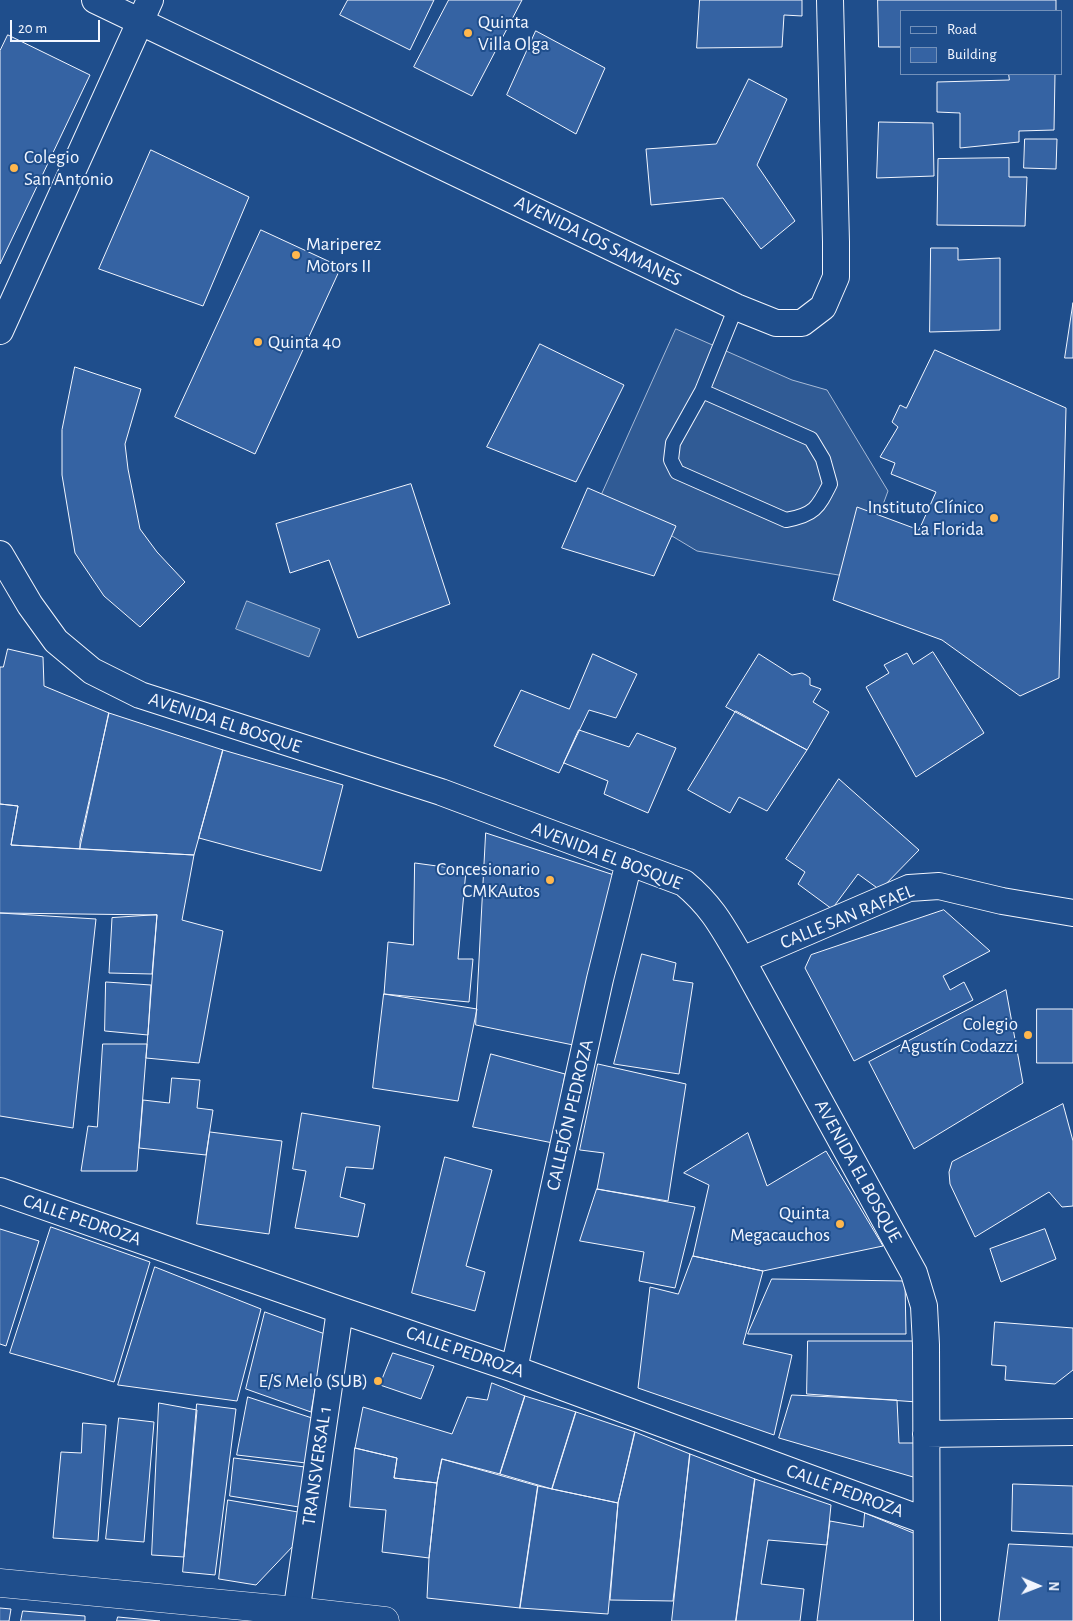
<!DOCTYPE html>
<meta charset="utf-8">
<style>
body{margin:0}
#map{position:relative;width:1073px;height:1621px;overflow:hidden;background:#1f4e8c;font-family:"Alegreya Sans",sans-serif}
canvas{display:block}
.legend{position:absolute;left:900px;top:10px;width:162px;height:65px;box-sizing:border-box;background:#1f4e8c;border:1px solid #7391ba;margin:0;padding:6px 9px;list-style:none;font-size:15px;color:#f2f6ff}
.legend li{display:flex;align-items:center;gap:10px;height:25px}
.legend b{width:25px;border:1px solid #7391ba}
.north{position:absolute;left:1013px;top:1561px;width:50px;height:50px;-webkit-text-stroke:4px #1f4e8c;paint-order:stroke;rotate:91deg;font-size:14px;font-weight:700;line-height:20px;text-align:center;color:#f2f6ff}
.north::after{content:'';display:block;margin:auto;width:18px;height:22px;background:#f2f6ff;clip-path:polygon(50% 0,100% 100%,50% 72%,0 100%)}
.scale{position:absolute;left:10px;top:20px;width:90px;height:22px;box-sizing:border-box;border:2px solid #f2f6ff;border-top:0;padding-left:6px;font-size:15px;line-height:18px;white-space:nowrap;color:#f2f6ff;-webkit-text-stroke:4px #1f4e8c;paint-order:stroke}
</style>
<div id="map">
<canvas width="1073" height="1621"></canvas>
<ul class="legend">
<li><b style="height:6px;background:#1f4e8c"></b>Road</li>
<li><b style="height:14px;background:#3563a3"></b>Building</li>
</ul>
<div class="north">N</div>
<div class="scale">20 m</div>
</div>
<script>
const ctx = document.querySelector('canvas').getContext('2d');
ctx.lineJoin = 'round';
function paint(path, color) { ctx.fillStyle = color; ctx.fill(path, 'evenodd'); }
function trace(path, color, width, dash) { ctx.strokeStyle = color; ctx.lineWidth = width; ctx.lineCap = dash ? 'butt' : 'round'; ctx.setLineDash(dash || []); ctx.stroke(path); }
function label(font, color, halo, rows, align = 'center') {
  ctx.font = font + ' "Alegreya Sans",sans-serif'; ctx.lineWidth = 4; ctx.setLineDash([]); ctx.textBaseline = 'middle'; ctx.strokeStyle = halo; ctx.fillStyle = color; for (const [text, x, y, turn = 0] of rows) {
    ctx.save(); ctx.translate(x, y); ctx.rotate((+turn || 0) * Math.PI / 180); ctx.textAlign = isNaN(turn) ? turn : align; if (halo) ctx.strokeText(text, 0, 0); ctx.fillText(text, 0, 0); ctx.restore();
  }
}
const parking = new Path2D(`
 M676,329L792,380L827,390L888,491L856,578L697,551L602,494Z`);
const water = new Path2D(`
 M247,601L320,629L309,657L236,629Z`);
const building = new Path2D(`
 M348,0H434L410,50L340,15Z
 M449,0H522L472,96L414,67Z
 M700,0H802V16L784,15L782,47L697,48Z
 M878,0H1056V11H902V47H879Z
 M536,31L605,68L576,134L507,95Z
 M8,35L90,75L0,264V51Z
 M1009,74H1055L1054,130L1019,131V142L960,148V113L937,112V82L1009,80Z
 M749,79L787,99L757,165L795,221L761,249L723,198L651,205L646,149L716,144Z
 M879,122L933,123L934,176L877,178Z
 M1025,139H1057L1056,169L1024,168Z
 M151,150L249,197L203,306L99,269Z
 M1009,158V177H1027L1025,226L937,225L938,159Z
 M261,230L341,267L255,454L175,417Z
 M931,248H958V260L1000,258V330L930,332Z
 M1073,303V358H1065Z
 M540,344L624,385L576,482L487,447Z
 M935,350L1066,408L1059,678L1020,696L942,640L833,600L857,507L919,530L936,492L891,474L895,463L880,457L898,427L892,422L900,405L906,408Z
 M75,367L141,389L125,444L128,469L140,529L157,552L185,582L140,627L104,596L75,553L62,475V430Z
 M411,484L450,604L358,638L329,560L290,573L276,524Z
 M588,488L676,526L654,576L562,548Z
 M8,649L43,657L44,686L109,713L80,841V849L11,845L18,806L0,804V667H3Z
 M933,652L984,733L916,777L866,687L889,673L884,665L907,653L913,664Z
 M593,654L637,674L616,718L589,710L559,773L494,746L521,690L569,709Z
 M759,654L792,675L802,673L806,675L810,678V685L821,689L813,702L829,712L807,750L726,707Z
 M736,711L807,750L767,811L739,797L730,813L688,790Z
 M109,713L223,750L194,855L80,849Z
 M579,730L629,747L637,733L676,748L648,813L604,794L608,781L564,763Z
 M223,750L343,785L321,871L199,838Z
 M839,779L919,850L880,890L858,874L832,909L798,884L805,872L786,859Z
 M0,804L18,806L11,845L194,855L182,920L223,931L199,1063L146,1058L157,915L0,913Z
 M486,833L614,875L578,1046L476,1025Z
 M415,863L466,870L458,959H473L469,1002L384,994L388,942L413,945Z
 M944,910L990,951L943,976L950,990L964,982L973,1000L854,1061L805,968L811,955Z
 M0,913L96,919L73,1128L0,1116Z
 M157,915L152,974L109,973L112,918Z
 M642,954L676,963L673,980L693,983L679,1074L614,1064Z
 M106,982L151,985L148,1035L105,1031Z
 M1006,990L1023,1083L914,1149L869,1062Z
 M384,994L477,1009L458,1101L373,1088Z
 M1037,1009H1073V1063H1037Z
 M103,1044H147L137,1171H81L88,1126L97,1127Z
 M491,1054L565,1074L553,1143L473,1127Z
 M598,1064L686,1084L668,1201L597,1189L604,1153L580,1150Z
 M172,1078L200,1080L197,1108L213,1110L206,1155L139,1148L143,1100L169,1103Z
 M1063,1104L1073,1141V1206L1062,1207L1049,1192L975,1237L950,1184L949,1172L952,1162Z
 M302,1113L380,1126L373,1169L346,1167L340,1197L365,1204L358,1237L295,1228L306,1171L293,1169Z
 M210,1132L282,1141L269,1234L197,1224Z
 M748,1133L767,1186L826,1151L883,1246L763,1271L693,1256L709,1185L684,1173Z
 M445,1157L492,1170L466,1266L485,1272L475,1311L412,1293Z
 M597,1189L695,1207L675,1288L639,1281L644,1252L580,1241Z
 M51,1227L150,1262L114,1382L10,1353Z
 M0,1229L39,1241L6,1346L0,1344Z
 M1045,1229L1056,1259L1001,1282L990,1249Z
 M693,1256L763,1271L743,1344L792,1355L774,1435L638,1388L650,1287L678,1294Z
 M155,1267L261,1309L237,1401L118,1385Z
 M772,1279L905,1281L906,1334H748Z
 M265,1312L325,1334L311,1412L246,1389Z
 M995,1322L1073,1328V1370L1055,1384L1005,1380L1006,1366L992,1365Z
 M808,1341H914L917,1402L807,1394Z
 M393,1353L434,1366L421,1399L380,1385Z
 M492,1383L525,1396L500,1474L442,1459L437,1483L394,1478L397,1458L355,1448L363,1407L452,1434L467,1397L487,1400Z
 M792,1395L897,1400L899,1443H918L920,1479L779,1438Z
 M525,1396L576,1412L552,1489L500,1474Z
 M248,1397L312,1418L306,1463L237,1455Z
 M159,1403L197,1410L184,1557L152,1555Z
 M197,1404L236,1409L215,1575L183,1572Z
 M576,1412L635,1432L618,1503L552,1489Z
 M119,1418L154,1422L144,1542L106,1539Z
 M83,1423L106,1425L98,1541L53,1538L61,1452L81,1453Z
 M635,1432L690,1454L673,1601L610,1600L618,1503Z
 M355,1448L397,1458L394,1478L437,1483L429,1558L382,1552L386,1510L350,1507Z
 M690,1454L755,1479L736,1621H672Z
 M234,1458L305,1467L299,1507L230,1496Z
 M442,1459L538,1486L520,1608L427,1598L429,1558L437,1483Z
 M755,1479L831,1505L827,1545L768,1540L761,1584L804,1589L800,1621H736Z
 M1013,1484L1073,1486V1534L1012,1531Z
 M538,1486L618,1503L608,1614L520,1608Z
 M228,1500L298,1512L294,1545L256,1585L219,1579Z
 M865,1513L918,1535L920,1621H817L830,1521L863,1527Z
 M1009,1544L1073,1547V1621H999Z
 M0,1608L11,1609L9,1621H0Z
 M23,1611L85,1616V1621H21Z
 M118,1617L160,1621H117Z`);
const lane = new Path2D(`
 M702,391L811,439L823,459L830,484C818,508 814,515 786,520L677,472L671,460L673,443L702,391L736,307`);
const street = new Path2D(`
 M95,0L736,307L776,323H802L823,307L836,277V242L830,0
 M0,331L150,0
 M0,554L30,605L56,641L92,671L140,695L441,792L684,883C713,907 723,928 742,960L914,1273L924,1306L926,1345L927,1621
 M742,960L909,888L939,886L1002,901L1073,913
 M0,1191L340,1310L514,1369L926,1521
 M514,1369L600,979L629,862
 M926,1434L1073,1432
 M295,1621L340,1310`);
const secondary = new Path2D(`
 M0,1583L296,1611L385,1621`);
const markers = [
 [468,33,5,"#ffb74d"],
 [14,168,5,"#ffb74d"],
 [296,255,5,"#ffb74d"],
 [258,342,5,"#ffb74d"],
 [994,518,5,"#ffb74d"],
 [550,880,5,"#ffb74d"],
 [1028,1035,5,"#ffb74d"],
 [840,1224,5,"#ffb74d"],
 [378,1381,5,"#ffb74d"]
];
const poiNames = [
 ["Quinta",478,22,"left"],
 ["Villa Olga",478,44,"left"],
 ["Colegio",24,157,"left"],
 ["San Antonio",24,179,"left"],
 ["Mariperez",306,244,"left"],
 ["Motors II",306,266,"left"],
 ["Quinta 40",268,342,"left"],
 ["Instituto Clínico",984,507],
 ["La Florida",984,529],
 ["Concesionario",540,869],
 ["CMKAutos",540,891],
 ["Colegio",1018,1024],
 ["Agustín Codazzi",1018,1046],
 ["Quinta",830,1213],
 ["Megacauchos",830,1235],
 ["E/S Melo (SUB)",368,1381]
];
const streetNames = [
 ["AVENIDA LOS SAMANES",598,241,26],
 ["AVENIDA EL BOSQUE",225,723,18],
 ["AVENIDA EL BOSQUE",607,856,21],
 ["CALLE SAN RAFAEL",847,917,-22],
 ["CALLEJÓN PEDROZA",570,1115,-77],
 ["AVENIDA EL BOSQUE",858,1171,61],
 ["CALLE PEDROZA",82,1220,19],
 ["CALLE PEDROZA",465,1352,19],
 ["TRANSVERSAL 1",317,1466,-82],
 ["CALLE PEDROZA",845,1491,20]
];
paint(parking, '#305b95');
trace(parking, '#a8bbd7', 1);
paint(water, '#3b69a3');
trace(water, '#a8bbd7', 1);
paint(building, '#3563a3');
trace(building, '#f2f6ff', 1);
trace(lane, '#f2f6ff', 16);
trace(street, '#f2f6ff', 28);
trace(secondary, '#f2f6ff', 29);
trace(lane, '#1f4e8c', 14);
trace(street, '#1f4e8c', 26);
trace(secondary, '#1f4e8c', 28);
for (const [x, y, r, color] of markers) { const dot = new Path2D(); dot.arc(x, y, r, 0, 2 * Math.PI); ctx.fillStyle = color; ctx.fill(dot); trace(dot, '#1f4e8c', 2); }
label('19px', '#f2f6ff', '#1f4e8c', poiNames, 'right');
label('19px', '#f2f6ff', '#1f4e8c', streetNames);
</script>
